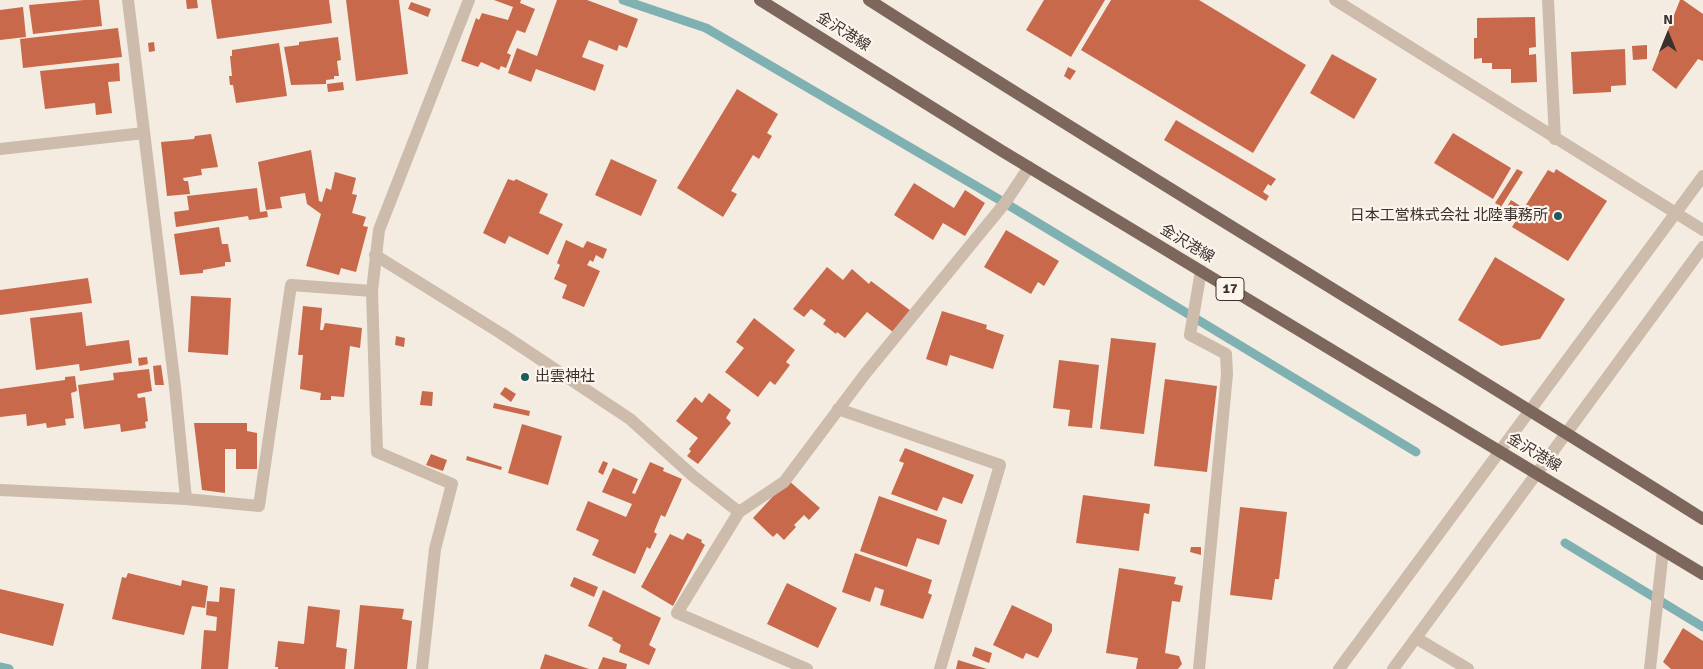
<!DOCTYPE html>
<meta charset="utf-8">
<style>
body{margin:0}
#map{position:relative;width:1703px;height:669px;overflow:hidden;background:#f4ebe1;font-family:Signika,sans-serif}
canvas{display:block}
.north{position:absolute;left:1643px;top:10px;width:50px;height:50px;-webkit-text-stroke:4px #fbf5ee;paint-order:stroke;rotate:0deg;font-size:14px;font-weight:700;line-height:20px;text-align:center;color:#3b302b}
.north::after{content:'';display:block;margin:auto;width:18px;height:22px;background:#3b302b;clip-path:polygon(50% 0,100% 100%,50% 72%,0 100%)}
</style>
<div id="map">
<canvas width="1703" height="669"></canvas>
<div class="north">N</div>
</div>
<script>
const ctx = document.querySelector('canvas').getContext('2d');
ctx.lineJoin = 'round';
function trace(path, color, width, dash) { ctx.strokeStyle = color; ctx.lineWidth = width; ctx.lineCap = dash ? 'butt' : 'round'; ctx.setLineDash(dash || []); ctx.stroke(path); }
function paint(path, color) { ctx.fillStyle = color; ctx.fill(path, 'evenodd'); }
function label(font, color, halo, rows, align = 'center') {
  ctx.font = font + ' Signika,"Noto Sans JP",sans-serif'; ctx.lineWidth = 4.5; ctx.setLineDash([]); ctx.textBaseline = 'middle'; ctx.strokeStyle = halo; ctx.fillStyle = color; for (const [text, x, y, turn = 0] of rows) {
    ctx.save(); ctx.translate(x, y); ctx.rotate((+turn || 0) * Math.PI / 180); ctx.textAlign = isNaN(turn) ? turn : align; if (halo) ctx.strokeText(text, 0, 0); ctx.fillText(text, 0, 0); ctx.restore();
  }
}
const stream = new Path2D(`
 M623,0L706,28L1005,203L1416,452
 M1565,543L1703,627
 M0,667L9,669`);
const building = new Path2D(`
 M84,0H99L102,26L33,34L29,5Z
 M186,0H197L198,8L187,9Z
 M211,0H329L332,23L217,39Z
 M346,0H399L408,74L356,81Z
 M494,0H521L520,3L535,9L525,33L517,30L507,53L511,55L506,68L501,66L499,70L481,62L478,67L461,61L476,18L479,20L482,13L508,20L513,7Z
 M557,0H587L638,19L627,48L619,45L617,51L589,40L582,57L604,65L595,91L536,69L531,82L508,73L517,48L537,56Z
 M1044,0H1105L1071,57L1026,30Z
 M1111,0H1199L1306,65L1253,153L1081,50Z
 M1680,0H1683L1703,14V61L1698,59L1676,89L1652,70Z
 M411,2L431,9L428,17L408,9Z
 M23,7L26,37L0,40V10Z
 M1535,17L1536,47L1529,48V55L1536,54L1537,82L1511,83V69H1492V63H1482V58L1474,59V38H1477V18Z
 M118,28L122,57L23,68L20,39Z
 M338,37L341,60L337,61L339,76H334V79L326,80V84L291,85L284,47L299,45V42Z
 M154,42L155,51L149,52L148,43Z
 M279,43L287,96L236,103L233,85H230L229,76H232L230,56H232V50Z
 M1647,45V59L1633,60L1632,46Z
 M1625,49L1626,85L1611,86V92L1573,94L1571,52Z
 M1332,54L1377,79L1354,119L1310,93Z
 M119,63L120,81L108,82L112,113L96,115L95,103L45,109L40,71Z
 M1068,67L1076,71L1070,80L1064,76Z
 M343,82L344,90L328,92L327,84Z
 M737,89L778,114L767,133L772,136L759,159L753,155L731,191L737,194L723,217L677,188Z
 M1176,120L1276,179L1271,186L1268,184L1263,192L1269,196L1266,201L1164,140Z
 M1453,133L1511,168L1493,199L1434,163Z
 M211,134L218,167L201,169L202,175L183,178L184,181H188L190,194L167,196L161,142L194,139L195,136Z
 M311,150L319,201L322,202L326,188L331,190L335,172L356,178L352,194L357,195L352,213L366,217L363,226L368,227L356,272L341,268L339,275L306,266L321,214L307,204L305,193L280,197L282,208L266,210L258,162Z
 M611,159L657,180L641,216L595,195Z
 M1517,169L1523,172L1501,207L1495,203Z
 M1556,169L1607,201L1568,261L1512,227L1548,170L1554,173Z
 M508,179L514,181L516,179L548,194L539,213L563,224L548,255L509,236L505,244L483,233Z
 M914,183L954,208L965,190L985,203L965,236L943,223L933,240L894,215Z
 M257,188L260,212L267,211L268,217L249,220L248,216L176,227L174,212L189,210L187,196Z
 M1511,200L1522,207L1513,221L1503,214Z
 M219,227L222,244H228L231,262H225V266L203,270V273L180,275L174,234Z
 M1006,230L1059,261L1044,286L1038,282L1031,294L984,267Z
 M566,240L583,248L587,241L607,249L603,259L596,255L593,262L590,260L587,265L600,271L584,307L562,298L567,285L554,279L560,265L557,263Z
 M1495,257L1565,299L1540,339L1501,346L1458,320Z
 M827,267L843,280L852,269L869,284L871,281L911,311L893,332L867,312L845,338L837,332L836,334L823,324L826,320L811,309L804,317L793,309Z
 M88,278L92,303L0,315V290Z
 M191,296L231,298L228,355L188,352Z
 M303,306L322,308L320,330H323L325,323L362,328L360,348L350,346L344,397L331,396V400H320L321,393L300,389L303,355H298Z
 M942,311L987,325L986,329L1004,335L993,369L950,355L947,366L926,359Z
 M82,312L86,346L129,340L132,363L80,371L79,364L36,370L30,318Z
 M754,318L795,350L786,362L790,365L775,385L770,381L758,397L725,372L744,348L736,342Z
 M396,336L405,338L404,347L395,345Z
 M1111,338L1156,343L1144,434L1100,429Z
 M147,357L148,364L139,366L138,358Z
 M1059,360L1099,365L1092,428L1068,426L1070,410L1053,408Z
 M161,365L164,385H155L153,366Z
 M149,369L152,391L137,394L138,398L145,397L148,421L145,422L146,428L121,432L120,424L84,429L78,385L114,380L113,373Z
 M75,376L77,391L71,393L74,418L65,419L66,425L47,428L46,423L27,426L26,414L0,417V389L65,380V377Z
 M1165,379L1217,386L1207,472L1154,466Z
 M505,387L516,394L511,402L500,394Z
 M422,391L433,392L432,406L420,405Z
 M709,393L731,410L726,418L731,423L698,464L687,456L691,451L689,449L698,438L676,421L695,397L702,403Z
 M494,403L530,411L529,416L493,408Z
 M194,423H247V431L257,433V469H236V449H225V493L202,490Z
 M522,424L562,436L548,485L508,473Z
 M905,448L974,475L962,504L943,497L937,511L891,494L904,463L899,461Z
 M431,454L447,460L443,471L426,465Z
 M467,456L502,467L501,470L466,460Z
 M603,461L608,463L603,475L598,472Z
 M650,462L664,468L663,471L682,479L665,517L661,515L654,532L657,534L650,549L647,547L635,574L592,555L599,540L576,530L588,501L626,517L632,504L602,492L613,468L638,479L632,493L635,494Z
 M788,480L820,508L809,520L804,515L794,525L796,527L784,540L777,533L773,537L753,518Z
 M1083,495L1150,504L1149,514L1144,513L1139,551L1076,543Z
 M879,496L947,520L939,545L917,538L907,567L860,551Z
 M1240,507L1287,512L1279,579H1275L1272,600L1230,595Z
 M687,533L702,540L701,542L705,545L673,606L641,587L670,534L683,540Z
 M1191,547H1201V555L1190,552Z
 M855,553L932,580L928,593L932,595L923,619L880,605L884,590L875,587L870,602L842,592Z
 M1119,568L1176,577L1174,584L1183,586L1180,602L1172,601L1165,653L1179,656L1182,664L1178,669H1136L1138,658L1106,653Z
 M128,573L181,586L182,580L208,586L205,608L192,606L184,635L112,619L122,577L126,578Z
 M574,577L598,587L594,597L570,586Z
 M787,583L837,608L818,648L767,624Z
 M220,587L235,589L228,669H201L204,630L216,631L217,617L206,615L207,601L219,602Z
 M0,589L64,604L53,646L0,633Z
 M603,590L661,618L649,645L656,649L649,665L619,652L621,645L612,640L613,638L588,626Z
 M360,605L404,609L402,619L412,621L407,669H354Z
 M1012,605L1052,624V631L1038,658L1026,653L1023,659L993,645Z
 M308,606L340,610L336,647L347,649L345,669H278V667H275L278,641L304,644Z
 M1683,628L1703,641V669H1671L1663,662Z
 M975,647L992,653L989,663L972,656Z
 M545,654L589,669H540Z
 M603,657L627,664L626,669H598Z
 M958,660L987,669H956Z`);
const minor = new Path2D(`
 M128,0L175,387L186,499
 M1335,0L1703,230
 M1548,0L1555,139
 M0,149L144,133
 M375,255L502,334L630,419L693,476L739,512
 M838,409L1000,465L940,669
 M0,490L186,499L259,506L291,285L372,291
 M1416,638L1468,669
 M422,669L435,549L452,484L377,452L372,291L379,230L469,0
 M807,669L677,613L739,512L784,482L865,374L1005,203L1029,167
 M1199,669L1227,374L1226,354L1190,335L1201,271
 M1650,669L1663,550`);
const tertiary = new Path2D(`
 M1339,669L1703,176
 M1393,669L1703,247`);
const primary = new Path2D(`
 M760,0L1002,151L1703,574
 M869,0C1145,176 1426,344 1703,519`);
const markers = [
 [1558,216,5,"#1f5a5e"],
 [525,377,5,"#1f5a5e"]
];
const shields = [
 [1230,289,28]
];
const shieldNames = [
 ["17",1230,289]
];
const streetNames = [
 ["金沢港線",843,32,32],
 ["金沢港線",1187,244,31],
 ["金沢港線",1534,453,31]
];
const poiNames = [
 ["日本工営株式会社 北陸事務所",1548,216],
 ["出雲神社",535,377,"left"]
];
trace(stream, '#7fb0b2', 9);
paint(building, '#c8694b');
trace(minor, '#cdbbac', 12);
trace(tertiary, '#cdbbac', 12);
trace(primary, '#7d675c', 12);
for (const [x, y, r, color] of markers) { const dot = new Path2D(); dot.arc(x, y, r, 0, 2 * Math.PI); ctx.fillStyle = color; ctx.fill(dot); trace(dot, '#fbf5ee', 2); }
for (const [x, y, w] of shields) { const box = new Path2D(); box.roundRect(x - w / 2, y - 11.5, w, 23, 4); ctx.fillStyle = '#fbf5ee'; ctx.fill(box); trace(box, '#3b302b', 1); }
label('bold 14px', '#3b302b', null, shieldNames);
label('15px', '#3b302b', '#fbf5ee', streetNames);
label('15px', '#3b302b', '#fbf5ee', poiNames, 'right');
</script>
